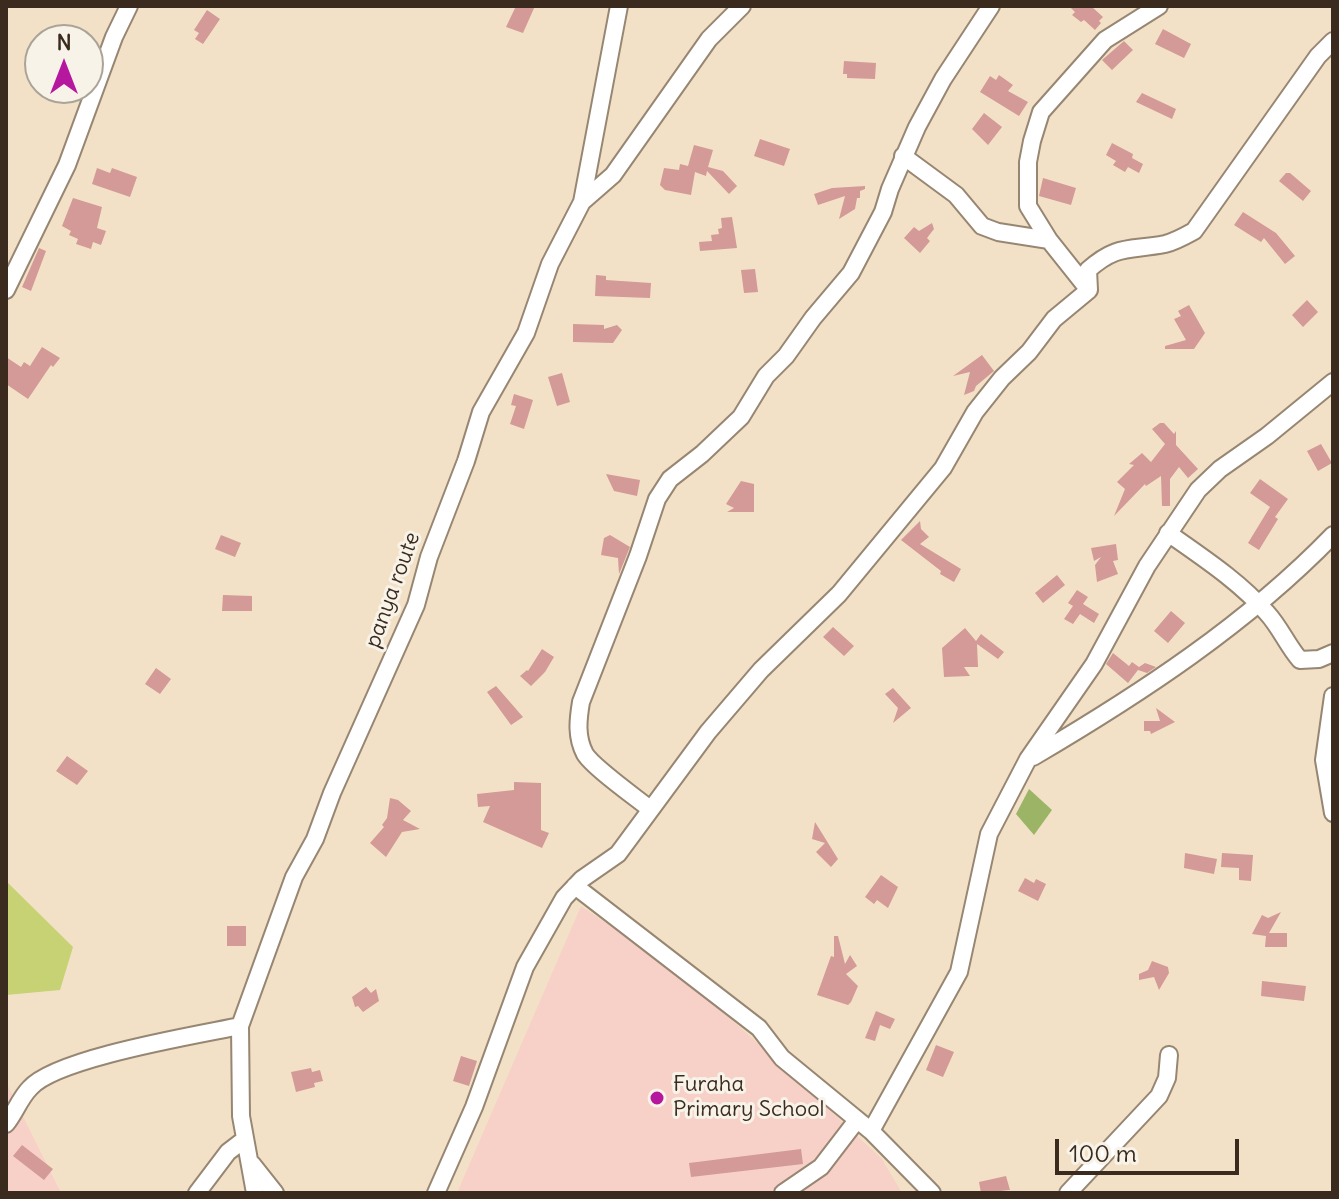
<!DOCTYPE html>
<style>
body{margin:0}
#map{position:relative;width:1339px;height:1199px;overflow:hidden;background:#f3e1c7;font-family:Delius,sans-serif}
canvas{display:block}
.frame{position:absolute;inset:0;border:8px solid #3b2a1e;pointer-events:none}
.north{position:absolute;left:24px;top:24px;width:80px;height:80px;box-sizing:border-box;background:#f7f3e8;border:2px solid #aca397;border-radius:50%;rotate:0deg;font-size:22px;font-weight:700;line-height:32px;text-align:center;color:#3b2a1e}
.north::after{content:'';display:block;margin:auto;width:28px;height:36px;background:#b5179e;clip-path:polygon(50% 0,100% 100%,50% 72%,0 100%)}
.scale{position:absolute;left:1055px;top:1139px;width:184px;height:36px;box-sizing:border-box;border:4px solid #3b2a1e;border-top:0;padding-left:10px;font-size:24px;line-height:28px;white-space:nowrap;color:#3b2a1e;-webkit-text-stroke:6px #f7f3e8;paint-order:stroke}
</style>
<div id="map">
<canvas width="1339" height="1199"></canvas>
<div class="frame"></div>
<div class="north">N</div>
<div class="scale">100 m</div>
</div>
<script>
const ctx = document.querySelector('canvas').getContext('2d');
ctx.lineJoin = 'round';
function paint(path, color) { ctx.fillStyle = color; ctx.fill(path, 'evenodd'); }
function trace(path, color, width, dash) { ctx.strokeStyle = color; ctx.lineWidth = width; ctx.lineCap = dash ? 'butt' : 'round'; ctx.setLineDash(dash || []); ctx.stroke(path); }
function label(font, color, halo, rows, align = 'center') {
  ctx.font = font + ' Delius,sans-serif'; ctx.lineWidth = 6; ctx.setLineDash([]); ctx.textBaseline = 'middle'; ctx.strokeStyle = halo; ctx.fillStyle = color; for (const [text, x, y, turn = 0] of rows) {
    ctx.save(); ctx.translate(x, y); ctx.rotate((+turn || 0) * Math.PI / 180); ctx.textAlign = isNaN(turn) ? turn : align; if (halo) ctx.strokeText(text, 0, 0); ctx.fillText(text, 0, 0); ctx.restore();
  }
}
const built = new Path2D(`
 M581,906L675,970L752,1038L882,1159L902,1193H457Z
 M6,1082L58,1187L62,1193H6Z`);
const green = new Path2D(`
 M6,881L73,947L60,990L6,995Z`);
const forest = new Path2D(`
 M1029,789L1052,810L1034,835L1016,814Z`);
const building = new Path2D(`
 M516,6H535L523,33L506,27Z
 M1069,6H1091L1103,17L1099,21L1101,23L1095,30L1084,20L1081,22L1072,15L1075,12Z
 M207,10L220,19L203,44L195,39L199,33L194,30Z
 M1163,29L1191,44L1184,58L1155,44Z
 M1124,41L1133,50L1112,70L1102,60Z
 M844,61L876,63L875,79L847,78V74H843Z
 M999,75L1013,85L1008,91L1028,102L1019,116L980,92L990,76L996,80Z
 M1142,93L1176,109L1172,119L1136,102Z
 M984,113L1002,127L988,145L972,129Z
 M760,139L790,149L784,166L754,156Z
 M1112,143L1133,154L1132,158L1143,164L1139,173L1128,167L1125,172L1113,165L1116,161L1106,155Z
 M694,145L713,150L708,167L723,171L737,186L729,194L707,171L706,176L695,172L691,195L665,190L660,185L664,168L679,170L680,164L688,166Z
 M97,168L110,173L112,168L137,177L130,197L92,184Z
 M1286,173H1290L1311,191L1303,201L1279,181Z
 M1043,178L1076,188L1071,205L1039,196Z
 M865,186V189L860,191V198H857L855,209L839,219L845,196L818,205L814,194L832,188Z
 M73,198L102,207L97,228L106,231L101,245L93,242L91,249L76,244L78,239L69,235L71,231L62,226Z
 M1243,212L1276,233L1295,256L1285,264L1264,238L1261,242L1234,225Z
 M732,217L737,248L700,251L699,242L712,241L711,235L719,234L718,229L722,228L721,218Z
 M932,223L934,229L927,238L930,241L920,253L904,238L914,227L919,231Z
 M39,248L46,251L31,291L22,287Z
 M755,269L758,292L744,293L741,270Z
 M596,275L606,276V280L651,283L650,298L595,296Z
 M1307,300L1318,312L1303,327L1292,315Z
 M1189,305L1205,333L1194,349H1165V346L1186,340L1174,319L1181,316L1178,311Z
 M573,324L604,325V329L617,325L622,330L613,343L573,342Z
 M42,347L60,358L53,367L51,365L28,399L6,384V357L21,367L24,362L30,366Z
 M982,355L994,371L976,386L974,391L964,395L970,372L953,376Z
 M562,373L570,402L557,406L548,377Z
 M514,394L533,400L524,429L510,424L516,406L511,405Z
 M1160,423H1164L1174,434L1176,431V445L1198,469L1188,478L1179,467L1170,479V506H1162L1161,476L1146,486L1145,484L1114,516L1125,489L1117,482L1134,465L1129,464L1142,453L1151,462L1165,444L1152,429Z
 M1321,444L1332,463L1318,471L1307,451Z
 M606,474L640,480L637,496L614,491Z
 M1260,479L1288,499L1275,517L1278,519L1259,550L1248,543L1270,507L1250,493Z
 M741,481L754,484V512H727L734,508L726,504Z
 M920,521L921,529L929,537L920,544L961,569L954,582L940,574L941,571L901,540Z
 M221,535L241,543L235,557L215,549Z
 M610,535L630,547L619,574L618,558L601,555L604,538Z
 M1116,544L1118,560L1113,561L1118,574L1097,582L1095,565L1101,557L1094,561L1091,548Z
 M1057,575L1065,585L1043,603L1035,593Z
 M1077,590L1088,597L1083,604L1099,614L1094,623L1080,614L1073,624L1064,619L1073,606L1068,603Z
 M223,595L252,596V611H222Z
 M1171,611L1185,623L1168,643L1154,631Z
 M833,627L854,646L844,656L823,637Z
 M965,628L976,641L981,634L1004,652L998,659L977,644L978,667H964L970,676L944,677L942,648Z
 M542,649L554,657L545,672L531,686L520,676L527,670L528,671Z
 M1113,653L1129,666L1132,662L1139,667L1145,663L1156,667L1147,673L1138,670L1128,683L1106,664Z
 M156,668L171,679L160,694L145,684Z
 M496,686L523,717L511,725L487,692Z
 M893,688L911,708L893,723L898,708L885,694Z
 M1156,708L1175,722L1151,734L1150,731H1144V721H1160Z
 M67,756L88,771L77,785L56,771Z
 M514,782L541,783V830L549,833L542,848L483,822L490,806L478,807L477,794L514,790Z
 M390,798L398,800L411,811L403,820L420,829L402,832L386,857L370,843L384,827L382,825L387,818Z
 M815,822L838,859L831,867L816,852L825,843L812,839Z
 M1185,853L1217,859L1214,874L1184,868Z
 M1222,853L1253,855L1251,881L1239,880V868L1221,867Z
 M881,875L898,887L888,908L877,900L874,904L865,897Z
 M1025,878L1034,883L1036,879L1046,884L1038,901L1018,891Z
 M1281,912L1269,933H1287V947H1265L1266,936L1252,934L1262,915L1268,918Z
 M227,926H246V946H227Z
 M834,936H838L845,964L850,955L857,966L846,974L858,986L851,1002L848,1005L817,995L831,956L834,957Z
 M1152,961L1168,967L1169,973L1159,990L1154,977L1139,980V974L1148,970Z
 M1262,981L1306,986L1304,1001L1261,996Z
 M366,987L371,993L376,989L379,1001L363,1012L358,1006L355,1007L352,997Z
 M876,1011L895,1019L890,1029L880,1025L875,1041L865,1038Z
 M936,1045L954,1052L943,1077L926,1070Z
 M461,1056L477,1061L469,1086L453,1081Z
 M311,1068L312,1072L320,1070L323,1081L314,1083L315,1087L296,1092L291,1072Z
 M22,1145L53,1169L44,1180L13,1156Z
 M801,1149L803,1164L691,1177L689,1163Z
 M1006,1176L1010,1190L981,1193L979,1182Z`);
const minor = new Path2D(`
 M903,156L956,195L982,226L998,232L1049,240
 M582,202L613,175L709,39L742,6
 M1088,289L1049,240L1028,206V162L1032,141L1041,112L1105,40L1159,6
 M6,290L67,165L114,37L129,6
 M1168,533C1202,557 1239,581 1267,613C1280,627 1287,645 1300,660L1319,659L1333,653
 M1333,696L1324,760L1333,813
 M1033,757C1140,694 1247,624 1333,535
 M650,809C635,797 593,767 585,754C576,737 578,720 581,702L638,556L657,499L670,479L702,454L741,417L766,376L786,356L813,318L851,273L883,212L890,189L917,127L943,79L991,6
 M575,886L759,1028L782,1058L871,1131L932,1193
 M6,1124C15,1113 20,1098 30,1088C56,1058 197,1035 240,1026
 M871,1131L959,972L989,834L1028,759L1094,664L1147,566L1198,490L1220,469L1267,436L1333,382
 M252,1164L275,1193
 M197,1193L228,1152L245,1139
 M255,1193L241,1116L240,1026L294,877L315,839L332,793L416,605L429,557L466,461L481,412L526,333L550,264L582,202L619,6
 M436,1193L474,1107L525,967L564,898L582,879L618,854L708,732L761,670L839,594L943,468L975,412L1002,378L1029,352L1054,319L1089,290L1088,270C1117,244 1129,251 1165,244C1174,242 1185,236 1194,231L1318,56L1333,41
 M783,1193L821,1167L857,1120
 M1068,1193L1159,1096L1167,1078L1169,1055`);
const markers = [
 [657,1098,8,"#b5179e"]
];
const streetNames = [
 ["panya route",393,590,-70]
];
const poiNames = [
 ["Furaha",673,1085],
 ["Primary School",673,1110]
];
paint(built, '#f7d1c7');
paint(green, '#c6d274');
paint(forest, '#9cb466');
paint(building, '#d39a97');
trace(minor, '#978672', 20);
trace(minor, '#fff', 16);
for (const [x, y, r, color] of markers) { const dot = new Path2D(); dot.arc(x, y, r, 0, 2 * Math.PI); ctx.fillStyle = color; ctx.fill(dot); trace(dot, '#f7f3e8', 3); }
label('22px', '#3b2a1e', '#f7f3e8', streetNames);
label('22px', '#3b2a1e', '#f7f3e8', poiNames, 'left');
</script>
